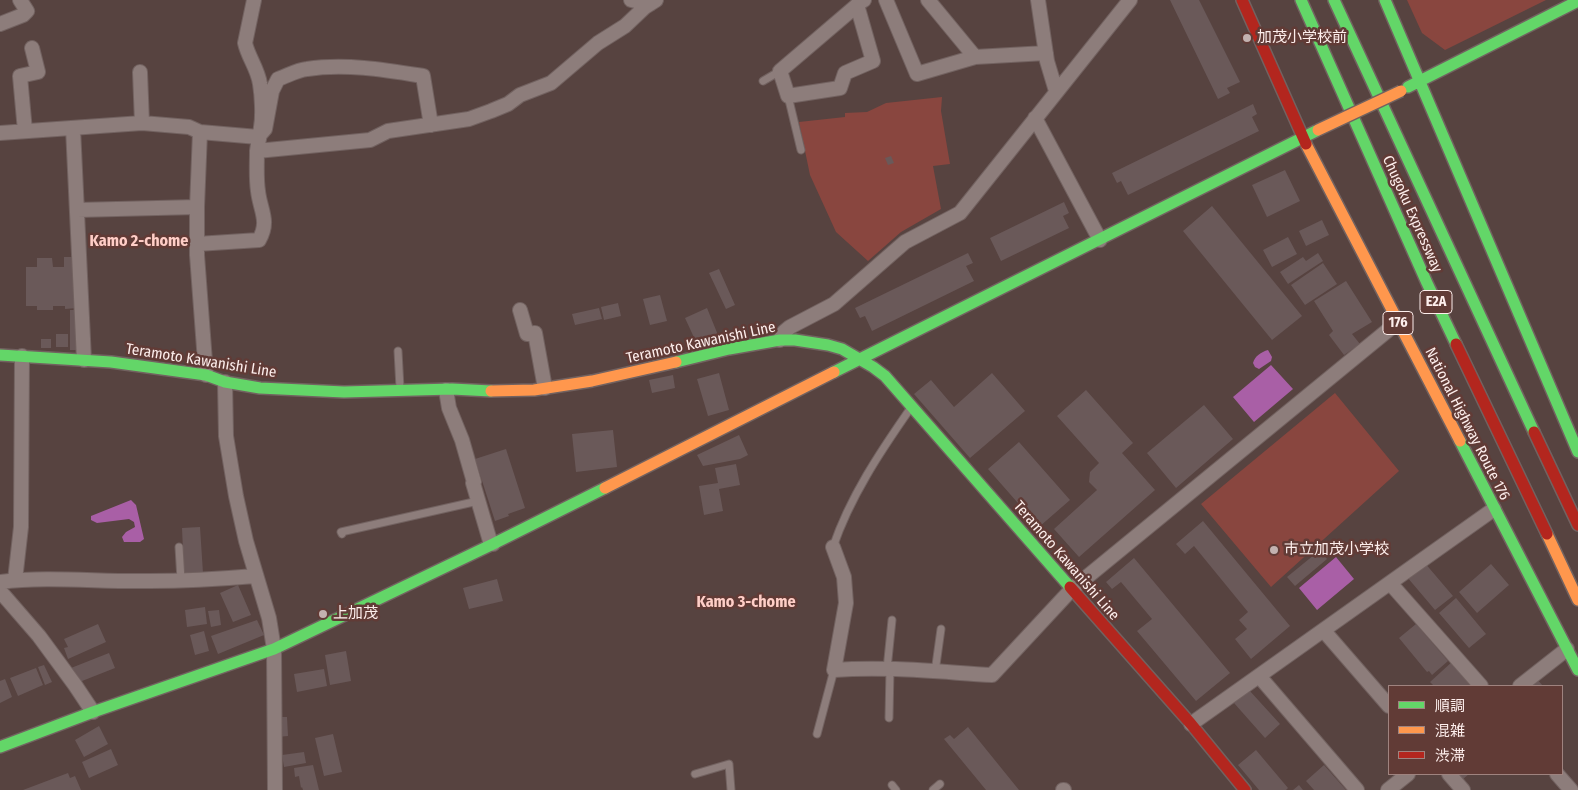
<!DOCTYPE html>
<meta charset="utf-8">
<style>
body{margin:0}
#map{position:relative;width:1578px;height:790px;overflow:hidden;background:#574340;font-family:"Fira Sans Condensed","Noto Sans JP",sans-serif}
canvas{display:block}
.legend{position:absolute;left:1388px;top:685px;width:175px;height:90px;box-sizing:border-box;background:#613b36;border:1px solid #9f837f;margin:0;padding:6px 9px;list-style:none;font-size:15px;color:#fdeeec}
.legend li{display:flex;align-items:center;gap:10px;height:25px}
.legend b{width:25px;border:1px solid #9f837f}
</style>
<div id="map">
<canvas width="1578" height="790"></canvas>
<ul class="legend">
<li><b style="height:6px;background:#63d668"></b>順調</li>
<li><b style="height:6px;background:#ff974d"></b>混雑</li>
<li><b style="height:6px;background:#b3261e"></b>渋滞</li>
</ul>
</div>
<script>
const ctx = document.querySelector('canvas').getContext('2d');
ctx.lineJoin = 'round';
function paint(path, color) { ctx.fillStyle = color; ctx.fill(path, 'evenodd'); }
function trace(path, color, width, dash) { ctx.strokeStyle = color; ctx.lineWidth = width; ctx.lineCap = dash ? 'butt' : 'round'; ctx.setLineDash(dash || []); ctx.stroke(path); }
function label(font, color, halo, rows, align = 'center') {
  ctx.font = font + ' "Fira Sans Condensed","Noto Sans JP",sans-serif'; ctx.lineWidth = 5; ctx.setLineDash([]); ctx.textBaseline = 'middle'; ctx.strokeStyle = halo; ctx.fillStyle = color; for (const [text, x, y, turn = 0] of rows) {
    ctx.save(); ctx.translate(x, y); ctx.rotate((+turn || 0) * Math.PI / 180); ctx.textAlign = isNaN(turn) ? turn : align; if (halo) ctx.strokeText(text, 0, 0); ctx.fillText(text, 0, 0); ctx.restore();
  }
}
const green = new Path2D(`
 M1407,0H1546L1445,50L1422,33Z
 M942,97L941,111L950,164L933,166L941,209L901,232L868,261L836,232L810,175L799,122L845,117V113L867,112L886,103Z
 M1335,393L1399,471L1271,587L1201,504Z`);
const water = new Path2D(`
 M1268,350L1272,357L1271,361L1259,369L1255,367L1253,363C1255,356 1261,352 1268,350Z
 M1271,365L1293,389L1254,422L1233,397Z
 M131,500L136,505L144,539L140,542H124L122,537L126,532L135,527L134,522L129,519L97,523L91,520V516Z
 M1336,557L1354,579L1317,610L1299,588Z`);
const building = new Path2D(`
 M1170,0H1199L1240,82L1227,88L1230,93L1218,99Z
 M1253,104L1257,114L1252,117L1259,131L1128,195L1121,181L1117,183L1112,173Z
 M891,156L894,163L888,165L885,158Z
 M1285,170L1300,201L1267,217L1252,185Z
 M1064,202L1069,213L1063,216L1069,228L1001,261L990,238Z
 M1212,206L1302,316L1272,340L1183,231Z
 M1322,220L1329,235L1306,246L1299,231Z
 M1288,237L1297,254L1272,267L1263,250Z
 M968,253L973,263L966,266L974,281L872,331L865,316L860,318L855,308Z
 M1318,253L1323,261L1288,284L1280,272L1303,257L1306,261Z
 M64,257H77V308L65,309V306H53V310H37V306H26V267H37V258H52L53,267H64Z
 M1323,263L1337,284L1305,305L1291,285Z
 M719,269L735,305L726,309L709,273Z
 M1346,281L1372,322L1352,334L1360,344L1344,355L1329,335L1333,331L1314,301Z
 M660,295L667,321L650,325L643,299Z
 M618,303L621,316L604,320L601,307Z
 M599,308L602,319L575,325L572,314Z
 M707,308L718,335L697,344L685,318Z
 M70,310H78V350H70Z
 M56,334H68V347H56Z
 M41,339H51V348H41Z
 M719,373L729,410L708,416L697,379Z
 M992,373L1025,411L970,458L914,394L931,380L954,407Z
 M673,375L675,388L652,393L649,380Z
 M1086,390L1133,443L1122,453L1155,490L1079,557L1054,529L1097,490L1089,482L1090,472L1099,463L1057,416Z
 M1204,405L1233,439L1176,488L1147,453Z
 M613,430L617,467L576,472L572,434Z
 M739,435L748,455L740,459L703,466L697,455Z
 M1019,442L1070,500L1039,527L988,469Z
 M506,449L525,508L508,514L509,516L495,521L475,459Z
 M736,464L740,485L719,489L723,511L704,515L699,486L718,483L715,468Z
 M1203,521L1290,626L1251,659L1235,639L1247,629L1239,620L1248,612L1194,546L1185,554L1176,544Z
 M200,527L203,573L184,574L182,528Z
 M1320,550L1327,559L1295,586L1287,577Z
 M1134,558L1230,673L1196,701L1137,631L1152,619L1121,582L1112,589L1106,582Z
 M1424,562L1453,596L1435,610L1407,577Z
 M1491,564L1509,585L1477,613L1459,592Z
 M497,579L503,601L469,609L463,588Z
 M238,585L251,615L233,622L220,593Z
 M1456,598L1486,634L1469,648L1439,613Z
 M205,607L207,624L187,627L185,610Z
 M219,610L221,625L211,627L208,611Z
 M257,620L264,635L218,654L211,636Z
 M98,624L106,642L68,659L64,648L68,647L64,639Z
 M1416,624L1448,661L1432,675L1429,671L1427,672L1399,638Z
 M204,631L209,651L195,655L190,635Z
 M346,651L351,681L330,685L325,655Z
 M109,653L115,668L77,683L71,668Z
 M1453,661L1475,686H1434L1430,682Z
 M44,665L52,682L45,685L38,667Z
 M36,668L43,685L18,696L10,678Z
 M324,669L327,686L297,692L294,674Z
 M1536,678L1543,686H1527Z
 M5,679L12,697L0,703V681Z
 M1249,690L1280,724L1265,738L1234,703Z
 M276,717H287L288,736L277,737Z
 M99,726L108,744L84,757L75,740Z
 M968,727L1019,790H986L944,739L950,735L954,739Z
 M333,734L342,772L324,776L315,738Z
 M111,749L118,765L89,778L82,762Z
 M1256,750L1288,788L1286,790H1259L1238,765Z
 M304,752L306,763L284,767L282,755Z
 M313,765L319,790H303L302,787L301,788L299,776L295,777L294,768Z
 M1324,765L1346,790H1314L1306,781Z
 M68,773L70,778L75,776L81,790H23Z
 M1458,774H1469L1463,779Z
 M1299,785L1303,790H1293Z`);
const lane = new Path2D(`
 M763,81L780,71
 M788,96L801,150
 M398,351L400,388
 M342,534L341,532L478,501
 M179,547L181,580
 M833,547C850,497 880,452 910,409
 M887,669L892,620
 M935,672L941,629
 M889,718L890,669
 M817,734L834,670
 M695,774L729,764L731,790
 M892,785L896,790
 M933,790L940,784`);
const street = new Path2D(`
 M254,0L245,43C248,57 258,69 260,84C262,96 263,116 261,127C260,135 258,143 257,151L370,140L388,131L469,119L491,111L508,104L520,95L551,83L598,43L625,26L645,7L656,0
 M631,0L650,4
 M886,0L917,74L975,57L1046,53
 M928,0L975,57
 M1038,0L1047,61L1056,91
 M857,5L873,61L845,73L840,88L788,96L780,71L862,1L864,0
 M0,24L23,15L27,11L20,0
 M140,72L142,123
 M1035,118L1100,240
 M73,128L84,360
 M25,131L20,76L38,72L32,48
 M0,133L142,123L189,127L200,132
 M77,210L197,207
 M197,244L259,240C270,221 260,210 258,191C256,178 257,164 257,151
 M520,310L527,334L535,333L545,388
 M780,340L784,332L790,327L834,304L905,242L960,213L1130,0
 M206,375L197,255V207L200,132L258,137L265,129L272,91L278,79C287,76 297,70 307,69C345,63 386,70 423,76L431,125
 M225,382L226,436L236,496L246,541L269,618L274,649L275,790
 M446,390L449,408L462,440L474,482L473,483L490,541L493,544
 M833,547L844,577L846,603L834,670C887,666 940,672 992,675L1071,590L1398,322
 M15,580L21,527L22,356
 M0,582C49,576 99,582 149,581C184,581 220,579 255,576
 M1390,583L1481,686
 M0,591L39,636L75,685L93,712
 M1324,631L1389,706
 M1259,676L1357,790
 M1520,686L1567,649
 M1191,724L1494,509
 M1449,774L1463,790
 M1557,774L1571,790
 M1063,790H1064
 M1388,790L1408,774`);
const fast = new Path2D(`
 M1301,0L1427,283L1456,344
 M1334,0L1534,432
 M1385,0L1578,452
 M1408,87L1578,1
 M0,355L111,362L206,375L225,382L260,388L344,392L452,389L491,391
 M676,362L729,349L780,340H795L828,345L842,349L873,367L885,376L1070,587
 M834,372L1316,131
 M1460,441L1578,670
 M0,747L93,712L274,649L493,544L605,488`);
const slow = new Path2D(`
 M1306,144L1460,441
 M491,391L534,390L592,381L676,362
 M605,488L834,372
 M1547,534L1578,600`);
const jam = new Path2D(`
 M1242,0L1306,144
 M1456,344L1547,534
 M1534,432L1578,525
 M1070,587L1191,724L1245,790`);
const slowBridge = new Path2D(`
 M1318,130L1401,91`);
const markers = [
 [1247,38,5,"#c3b2b0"],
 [1274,550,5,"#c3b2b0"],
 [323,614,5,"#c3b2b0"]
];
const shields = [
 [1436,302,32],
 [1398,323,30]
];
const shieldNames = [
 ["E2A",1436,302],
 ["176",1398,323]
];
const poiNames = [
 ["加茂小学校前",1257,38],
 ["市立加茂小学校",1284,550],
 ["上加茂",333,614]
];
const streetNames = [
 ["Chugoku Expressway",1412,214,66],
 ["Teramoto Kawanishi Line",701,343,-12],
 ["Teramoto Kawanishi Line",201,361,9],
 ["National Highway Route 176",1467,424,63],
 ["Teramoto Kawanishi Line",1066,561,49]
];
const neighbourhoodNames = [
 ["Kamo 2-chome",139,242],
 ["Kamo 3-chome",746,603]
];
paint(green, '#89463f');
paint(water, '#a95fa6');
paint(building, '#6a5959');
trace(lane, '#726260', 9);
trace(street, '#726260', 16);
trace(fast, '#726260', 14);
trace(slow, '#726260', 14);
trace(jam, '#726260', 14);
trace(lane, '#8d7d7b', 7);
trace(street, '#8d7d7b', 14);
trace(fast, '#63d668', 11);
trace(slow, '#ff974d', 11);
trace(jam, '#b3261e', 11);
trace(slowBridge, '#726260', 14, []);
trace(slowBridge, '#ff974d', 11);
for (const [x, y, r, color] of markers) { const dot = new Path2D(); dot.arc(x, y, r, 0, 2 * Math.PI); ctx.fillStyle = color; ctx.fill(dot); trace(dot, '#613b36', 2); }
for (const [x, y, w] of shields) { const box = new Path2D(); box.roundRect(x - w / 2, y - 11.5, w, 23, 4); ctx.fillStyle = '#613b36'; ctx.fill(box); trace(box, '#fdeeec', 1); }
label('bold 14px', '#fdeeec', null, shieldNames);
label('15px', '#fdeeec', '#613b36', poiNames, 'left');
label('15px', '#fdeeec', '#613b36', streetNames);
label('bold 16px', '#ffcec7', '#613b36', neighbourhoodNames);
</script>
